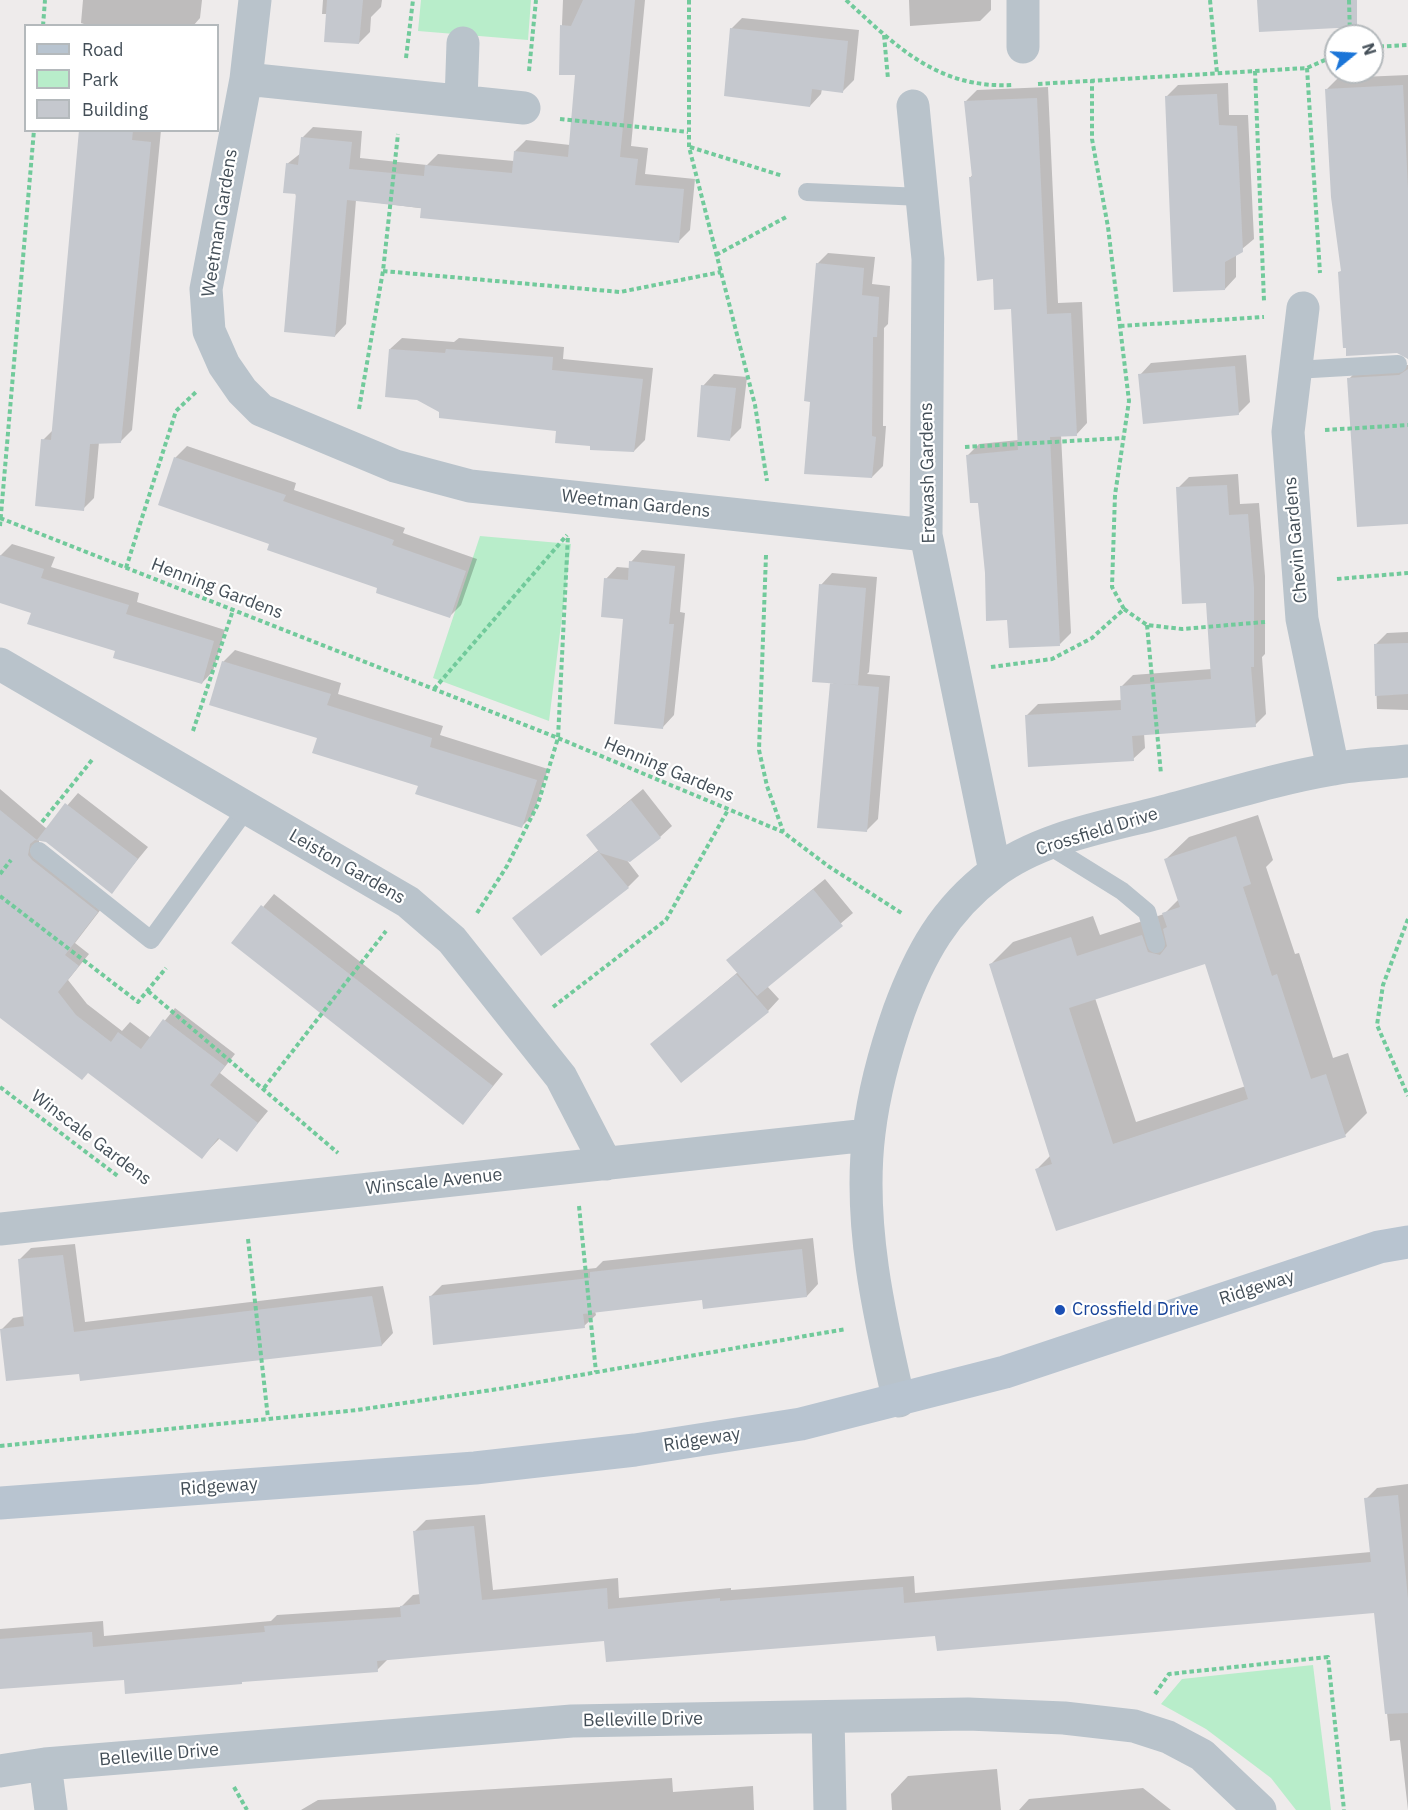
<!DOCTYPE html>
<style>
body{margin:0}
#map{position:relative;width:1408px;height:1810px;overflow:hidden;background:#eeebeb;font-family:"IBM Plex Sans",sans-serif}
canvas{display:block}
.legend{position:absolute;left:24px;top:24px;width:195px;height:108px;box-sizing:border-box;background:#fff;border:2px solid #b4b9bc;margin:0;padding:8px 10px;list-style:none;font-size:18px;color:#444f58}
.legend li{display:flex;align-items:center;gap:12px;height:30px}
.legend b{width:30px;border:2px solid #b4b9bc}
.north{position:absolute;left:1324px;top:24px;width:60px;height:60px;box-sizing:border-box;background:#fff;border:2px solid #b4b9bc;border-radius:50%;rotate:72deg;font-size:16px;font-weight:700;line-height:24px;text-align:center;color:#444f58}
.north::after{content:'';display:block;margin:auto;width:21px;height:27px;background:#1b75d8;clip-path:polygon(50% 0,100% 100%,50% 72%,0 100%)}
</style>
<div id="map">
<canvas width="1408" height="1810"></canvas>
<ul class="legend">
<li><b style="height:8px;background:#b8c4d0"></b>Road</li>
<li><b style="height:16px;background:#b8edca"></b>Park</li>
<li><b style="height:16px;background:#c5c8ce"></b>Building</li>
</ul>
<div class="north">N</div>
</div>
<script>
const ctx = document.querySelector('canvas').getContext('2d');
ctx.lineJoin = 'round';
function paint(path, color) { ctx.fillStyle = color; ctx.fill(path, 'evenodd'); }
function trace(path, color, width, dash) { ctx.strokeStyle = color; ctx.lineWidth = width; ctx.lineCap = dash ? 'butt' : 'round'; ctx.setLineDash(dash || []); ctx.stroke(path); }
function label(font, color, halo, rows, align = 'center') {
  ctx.font = font + ' "IBM Plex Sans",sans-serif'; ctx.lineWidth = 4.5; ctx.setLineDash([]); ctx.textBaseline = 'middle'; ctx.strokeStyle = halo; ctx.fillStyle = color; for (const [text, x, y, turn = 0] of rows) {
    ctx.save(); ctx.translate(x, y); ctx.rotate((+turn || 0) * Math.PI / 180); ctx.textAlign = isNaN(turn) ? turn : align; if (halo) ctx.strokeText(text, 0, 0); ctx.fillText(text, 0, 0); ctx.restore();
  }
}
const green = new Path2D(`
 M421,0H531L528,40L418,31Z
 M480,536L571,544L549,721L433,678Z
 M1313,1665L1331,1810H1296L1271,1778L1206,1729L1161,1704L1182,1679Z`);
const shadow = new Path2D(`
 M83,0H202L200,18L193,26H90L81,23Z
 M323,0H382L381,7L371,17L370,32L359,43L328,14H322Z
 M563,0H645L631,146L648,148L645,174L695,179L690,230L679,241L356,200L346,324L335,336L287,164L301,153L302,138L313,127L362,131L360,158L427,165L438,154L514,161L515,151L526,140L570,145L577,73H560Z
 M909,0H991V10L980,21L910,26Z
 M742,18L859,30L854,80L843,91L822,89L821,94L810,106L731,29Z
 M1408,75V359L1342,270L1326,90L1338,78Z
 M1228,83L1229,115H1248L1254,239L1236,254V277L1225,289L1166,97L1178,85Z
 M1048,87L1058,303L1082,302L1087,423L1076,435H1061L1071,633L1060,644L1009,618L987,573L980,501L968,455L979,444L1019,440L1012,308L995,278L970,178L973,174L966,101L977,90Z
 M80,130H161L132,430L121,441L99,442L94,498L83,509L43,440L54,429Z
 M828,253L875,257L872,284L890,286L888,324L884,328L883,426H886L883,466L872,477L811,401L817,264Z
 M402,338L454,342L459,338L564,347L563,359L653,368L645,440L634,451L592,445L557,430L441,411L390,349Z
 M1246,355L1250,402L1238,414L1140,375L1151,363Z
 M1408,365V522L1349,379L1360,367Z
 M714,374L747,377L741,428L730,439L703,386Z
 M187,446L296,483L294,490L405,528L403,533L477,559L461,605L449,617L270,543L175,458Z
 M1238,474L1240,504L1259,503L1265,576V654L1262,657L1266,714L1255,725L1144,733L1145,748L1133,759L1027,715L1038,704L1122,700L1121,687L1133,675L1212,669L1208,602L1178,488L1189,477Z
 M12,544L55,557L51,567L139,593L137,602L225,630L213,671L202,683L117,650L32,612L0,602V556Z
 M642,550L685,554L680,612L685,613L674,715L663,727L625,618L606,579L617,567L630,568L631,562Z
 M832,573L877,577L869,672L867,674L890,676L878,819L866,831L833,682L821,585Z
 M1408,632V710L1377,709L1375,645L1387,633Z
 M235,650L341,683L338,694L443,726L440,735L548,769L533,815L522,826L419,785L319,737L223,662Z
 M0,789L47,829L78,793L148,847L111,892L47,841L39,840V843L108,900L75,943L89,954L68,980L87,1004L122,1031L130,1022L151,1038L175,1008L235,1054L220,1073L268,1111L236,1150L220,1138L202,1157L88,1072L0,1016Z
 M643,789L672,826L660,837L626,859L639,876L628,887L514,918L600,849L588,835Z
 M1258,815L1273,860L1266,867L1295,954L1299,953L1333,1058L1348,1053L1367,1113L1345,1135L1037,1169L1051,1155L991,964L1013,942L1093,916L1100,935L1164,914L1179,899L1166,859L1189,837ZM1206,963L1246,1086L1136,1122L1095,998Z
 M825,879L853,913L767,986L779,999L768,1011L652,1044L738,972L728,960L740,949Z
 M274,894L503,1074L463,1123L233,943Z
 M813,1238L818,1284L807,1296L703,1299L595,1311L596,1315L584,1326L430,1297L442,1285L596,1268L603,1261Z
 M75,1244L85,1322L383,1286L393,1333L382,1345L80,1372L2,1329L13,1318L25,1316L20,1259L31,1248Z
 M1408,1484V1810L1400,1740L1390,1741L1376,1611L937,1634L605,1640L389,1658L377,1670L244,1680L242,1682L125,1678L0,1687V1629L103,1621L104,1636L271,1621L277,1615L401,1607L413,1595L421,1594L415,1531L426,1520L485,1515L493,1590L618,1578L619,1598L731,1588V1590L914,1576L915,1593L1371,1552L1366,1499L1377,1488Z
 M997,1769L1001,1810H892L891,1794L908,1776Z
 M672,1778L673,1792L753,1786L754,1810H301L318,1800Z
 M1143,1788L1171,1810H1019L1029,1799Z`);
const building = new Path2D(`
 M327,0H363L359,44L324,42Z
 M583,0H635L620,157L638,159L635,185L684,189L679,243L420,218L421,208L347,200L335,337L284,332L296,194L283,193L286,163L298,165L301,137L352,142L349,169L424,176L425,165L512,173L514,151L568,157L575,75H559L560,25L571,26Z
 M1257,0H1357V27L1259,32Z
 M730,28L848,41L843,93L812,89L810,107L724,96Z
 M1403,85L1408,189V359L1397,353L1346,356V348H1343L1338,272L1341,271L1331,197L1325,89Z
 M1217,94L1219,125L1237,126L1243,252L1225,262V290L1173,292L1165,96Z
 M1037,98L1047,314L1071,313L1077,436L1050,437L1060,646L1009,648L1007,620L986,621L985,573L978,503H970L966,455L1018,450L1011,309L994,310L993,279L977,281L969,177H972L964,101Z
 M79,130H133L132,140L151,142L121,443L90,444L84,511L35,506L41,439L51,440Z
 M816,263L864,268L862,295L879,297L877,337H873L872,436L876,437L872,478L804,474L810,402L804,401Z
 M389,349L445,353L446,349L553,357L552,370L643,379L634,452L590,450V446L555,443L556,431L439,418V412L417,400L385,397Z
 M1235,366L1239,415L1143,424L1138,374Z
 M1408,369V524L1357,527L1347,378L1399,375Z
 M701,385L736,388L730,441L697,437Z
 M174,457L286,495L283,501L394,540L392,545L466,571L450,618L376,593L377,588L267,550L269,544L158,505Z
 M1227,485L1229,515L1248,514L1254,588V667H1251L1256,727L1132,736L1134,761L1028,767L1025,715L1121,710L1120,686L1211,679L1206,603L1182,604L1176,487Z
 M0,555L44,569L41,578L129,605L126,614L214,641L202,684L113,658L115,651L27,624L31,613L0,603Z
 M629,561L675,566L669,624H674L663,729L614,724L623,619L601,617L604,578L628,580Z
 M819,584L866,588L858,685L812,682Z
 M1408,643V694L1375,696L1374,644Z
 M222,661L331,694L327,705L432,738L430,747L537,780L522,828L415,794L418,786L312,753L317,738L209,705Z
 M830,683L879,687L867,832L817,828Z
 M631,800L661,838L630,862L600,853L586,835Z
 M65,803L138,859L112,894L46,842L35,840L30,844L28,855L32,860L98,912L65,955L79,966L58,992L76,1015L111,1042L118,1032L141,1049L163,1019L225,1066L210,1085L258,1123L237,1152L218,1138L202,1159L88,1073L82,1080L0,1018V810L37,840Z
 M1236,836L1251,884L1243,887L1272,976L1277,974L1311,1079L1326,1074L1346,1137L1056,1231L1035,1169L1052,1164L989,964L1071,937L1077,956L1142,935L1148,952L1160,955L1167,946L1163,929L1167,927L1162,913L1180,907L1164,859ZM1205,964L1248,1099L1113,1144L1069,1008Z
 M598,851L629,888L541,956L512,918Z
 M813,889L843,926L757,996L726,960Z
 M261,905L493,1086L463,1125L231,943Z
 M736,974L769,1012L681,1083L650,1044Z
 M802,1249L807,1297L703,1309L702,1300L583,1314L585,1328L433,1345L429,1296L590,1278V1272Z
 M63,1255L74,1332L372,1296L382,1346L80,1381L79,1374L6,1381L0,1329L24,1326L18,1259Z
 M1398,1495L1408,1599V1713L1385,1714L1374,1613L937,1651L935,1636L606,1662L604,1641L377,1661L378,1672L242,1682V1684L125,1694L124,1680L0,1689V1639L92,1632L93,1647L265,1632L264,1626L401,1617L400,1606L420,1604L413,1531L474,1526L482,1600L607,1588L608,1609L720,1598V1601L903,1587L904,1603L1371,1562L1364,1498Z`);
const path = new Path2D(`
 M689,0V147L755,405L767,481
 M846,0C897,47 938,89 1013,85
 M1210,0L1217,73
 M1349,0L1350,36
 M43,26L45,0
 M884,35L888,79
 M1372,47L1408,45
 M406,58L413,0
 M1307,68L1320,273
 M529,71L536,0
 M1255,71L1264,301
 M1038,84L1307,68L1336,55
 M560,119L688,132
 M690,147L783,176
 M716,255L788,216
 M383,271L620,292L721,272
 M1120,326L1264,317
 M359,409L383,271L398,134
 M1325,430L1408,425
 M965,447L1123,438
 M0,518L558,738L783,832L828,866L903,914
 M0,526L34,130
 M766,555L759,750L767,786L783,831
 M126,568L176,411L197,391
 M1337,579L1408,573
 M1124,609L1147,625L1182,629L1265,622
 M1147,625L1161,774
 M991,667L1052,659L1092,638L1124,609L1112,587L1115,495L1129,401L1108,227L1092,139V80
 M434,689L567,535
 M193,731L233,610
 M42,822L92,760
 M0,874L11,860
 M0,896L138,1002L166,968
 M477,913L507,866L538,804L558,738L568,535
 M1408,919L1383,985L1377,1025L1408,1096
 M148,991L338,1153
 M553,1007L666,920L728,810
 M0,1087L119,1177
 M264,1088L386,931
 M579,1206L596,1372
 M248,1239L268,1418
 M0,1446L357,1410L505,1388L846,1329
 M1155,1694L1169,1674L1328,1657L1344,1810
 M234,1787L247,1810`);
const lane = new Path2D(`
 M807,192L922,197
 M1295,370L1398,364
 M1048,845L1122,891L1147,912L1156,944
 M39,851L151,940L247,808`);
const street = new Path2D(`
 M255,0L246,79L206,289L209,331L224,365L242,391L261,410L395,466L470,486L926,535
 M1023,0V47
 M246,79L524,108
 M461,101L463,43
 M913,106L928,259L926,535L995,871
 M1303,308L1288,432L1302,619L1333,769
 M0,664L408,902L452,940L561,1077L606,1164
 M0,1229L868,1135
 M899,1401C879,1315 858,1222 869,1133C874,1091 885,1051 899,1011C920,954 944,910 993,873C1039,838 1104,827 1158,813C1216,798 1274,779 1333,769C1357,764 1383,764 1408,761
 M828,1717L830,1810
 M45,1764L51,1810
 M0,1771L45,1764L572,1721L968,1714L1064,1718L1134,1726L1168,1737L1202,1755L1260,1810`);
const secondary = new Path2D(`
 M0,1503L475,1468L635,1450L801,1424L1005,1372L1379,1247L1408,1242`);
const markers = [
 [1060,1310,6,"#1a4fb4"]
];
const streetNames = [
 ["Weetman Gardens",220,223,-81],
 ["Erewash Gardens",928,473,-91],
 ["Weetman Gardens",636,504,6],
 ["Chevin Gardens",1296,540,-95],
 ["Henning Gardens",217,589,21],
 ["Henning Gardens",669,770,23],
 ["Crossfield Drive",1097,832,-17],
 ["Leiston Gardens",347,867,30],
 ["Winscale Gardens",91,1138,37],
 ["Winscale Avenue",434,1182,-6],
 ["Ridgeway",1257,1288,-18],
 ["Ridgeway",702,1440,-9],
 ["Ridgeway",219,1487,-4],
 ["Belleville Drive",643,1720,-1],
 ["Belleville Drive",159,1755,-5]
];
const transitNames = [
 ["Crossfield Drive",1072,1310]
];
paint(green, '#b8edca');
paint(shadow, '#0003');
paint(building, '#c5c8ce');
trace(path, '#71ca9b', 4, [4.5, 3]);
trace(lane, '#b9c3cb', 18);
trace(street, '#b9c3cb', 33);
trace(secondary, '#b8c4d0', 33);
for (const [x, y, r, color] of markers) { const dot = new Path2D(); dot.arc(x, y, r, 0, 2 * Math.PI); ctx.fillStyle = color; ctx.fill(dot); trace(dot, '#fff', 2); }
label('18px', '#444f58', '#fff', streetNames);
label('18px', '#164399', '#fff', transitNames, 'left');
</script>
